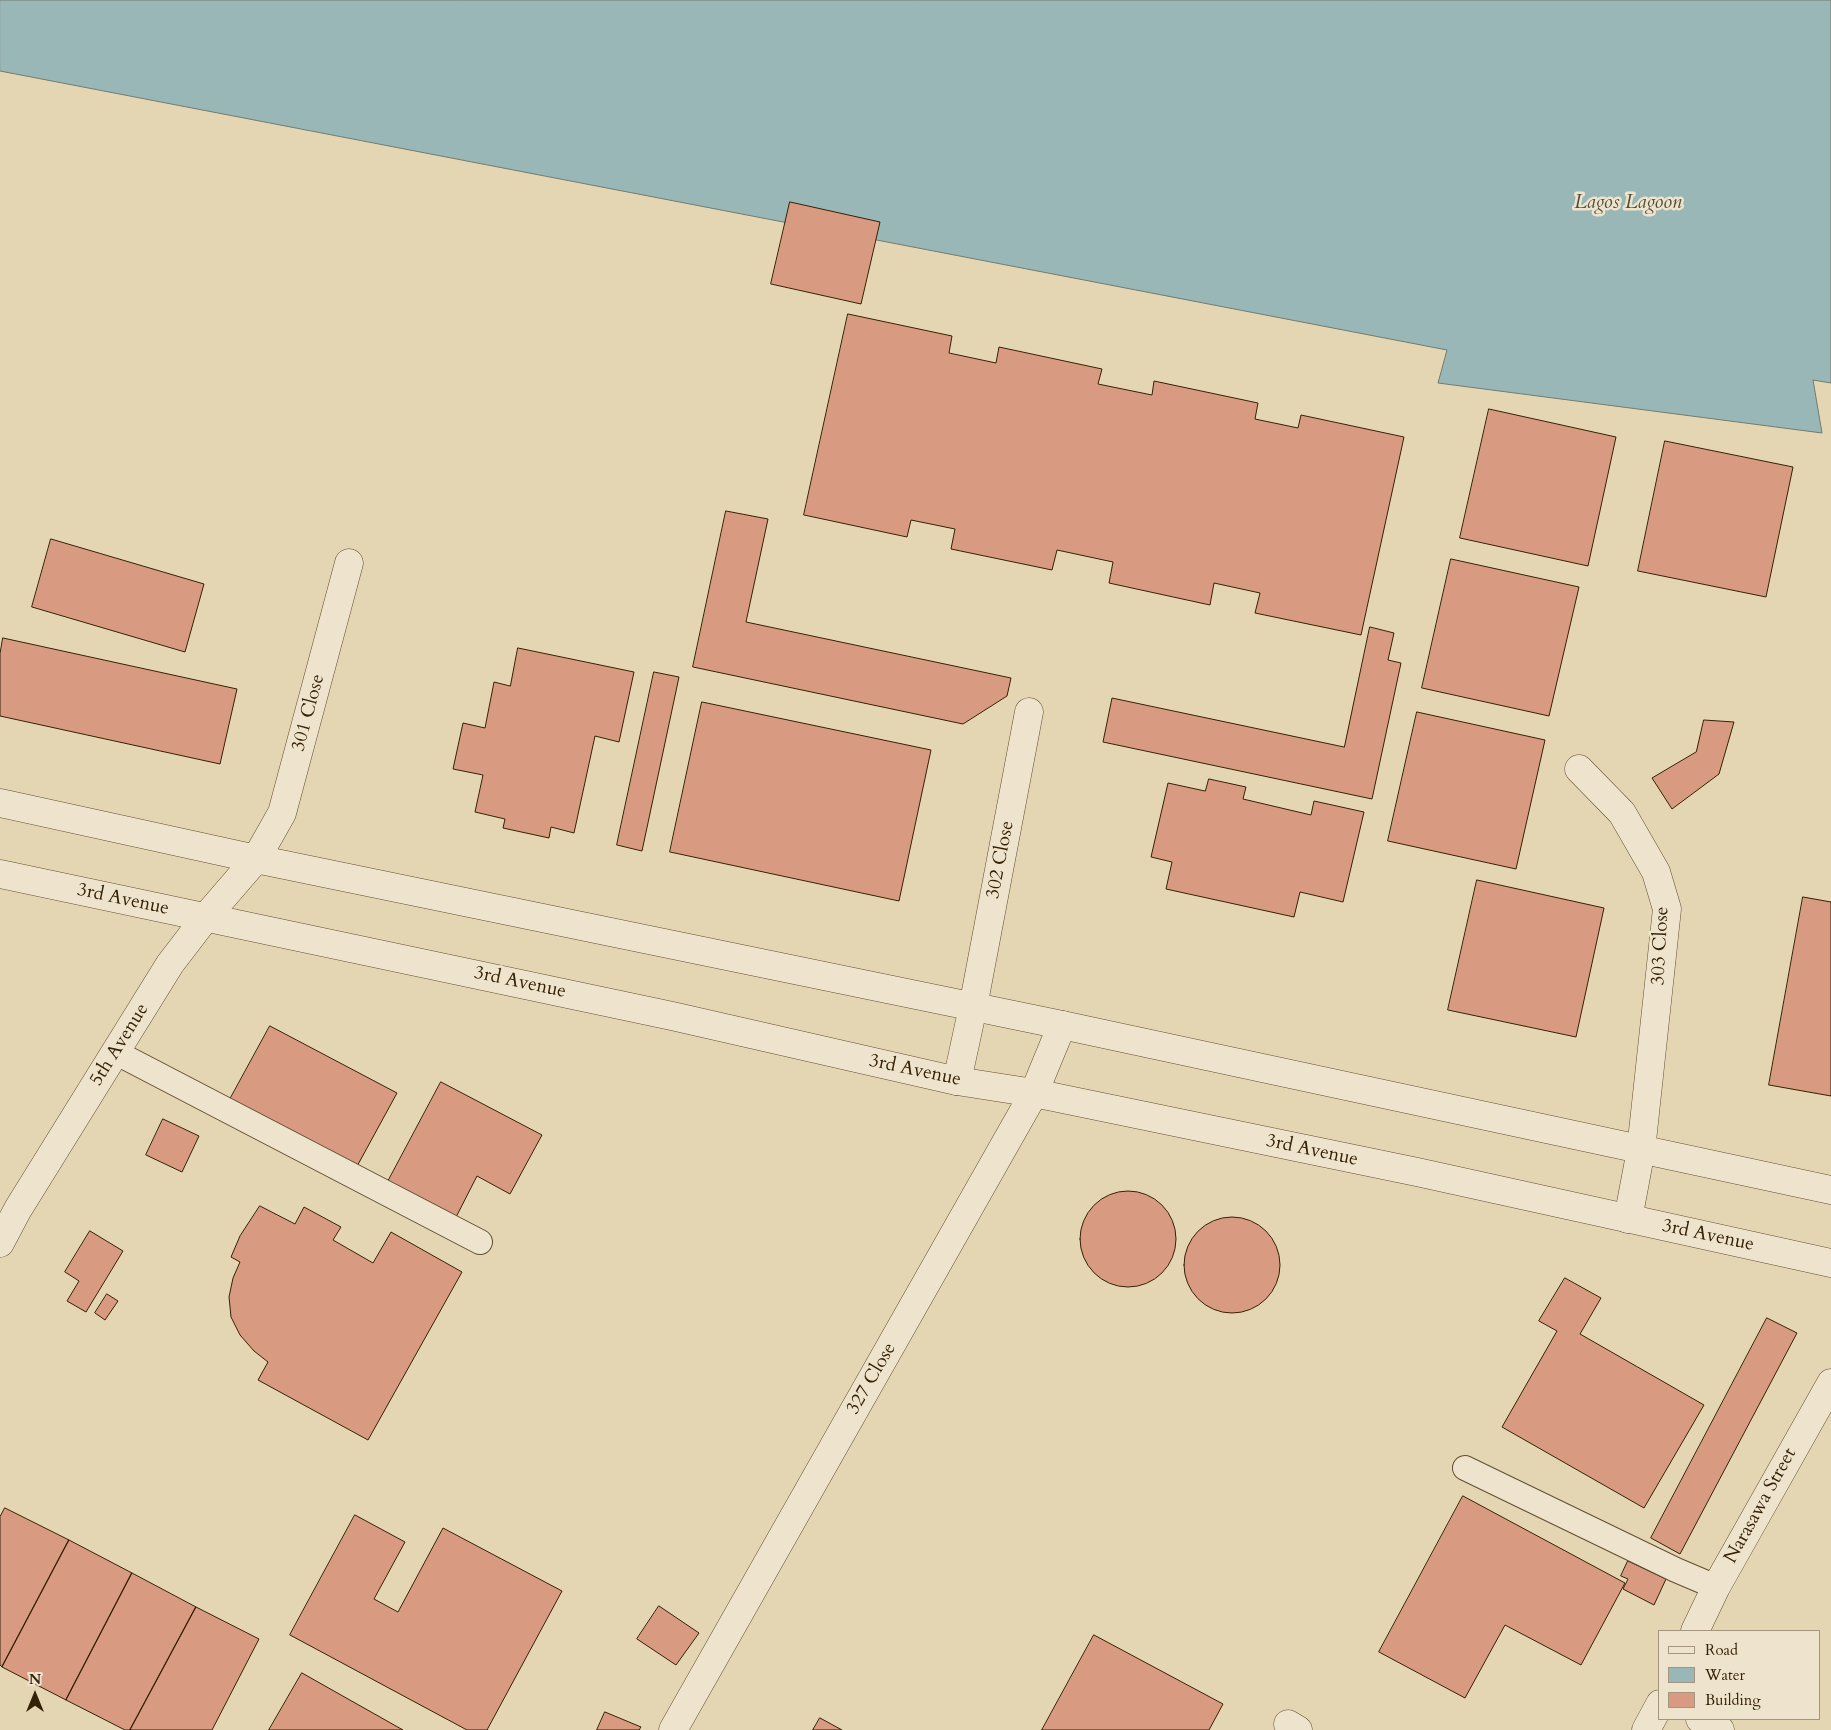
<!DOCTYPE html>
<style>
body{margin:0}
#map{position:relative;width:1831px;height:1730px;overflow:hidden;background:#e5d6b3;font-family:Cardo,serif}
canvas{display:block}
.legend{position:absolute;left:1658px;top:1630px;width:162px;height:90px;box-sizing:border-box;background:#eee4ce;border:1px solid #a4967e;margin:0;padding:6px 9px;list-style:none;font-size:15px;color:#352105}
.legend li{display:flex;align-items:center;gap:10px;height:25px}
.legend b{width:25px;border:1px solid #a4967e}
.north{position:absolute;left:10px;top:1670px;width:50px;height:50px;-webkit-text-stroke:4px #eee4ce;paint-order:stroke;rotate:0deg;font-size:14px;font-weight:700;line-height:20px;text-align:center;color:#352105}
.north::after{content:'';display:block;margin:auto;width:18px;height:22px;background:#352105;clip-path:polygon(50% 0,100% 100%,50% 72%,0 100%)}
</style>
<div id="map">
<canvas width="1831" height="1730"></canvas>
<ul class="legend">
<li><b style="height:6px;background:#eee4ce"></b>Road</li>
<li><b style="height:14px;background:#99b7b6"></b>Water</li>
<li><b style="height:14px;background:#d89a81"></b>Building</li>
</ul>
<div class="north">N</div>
</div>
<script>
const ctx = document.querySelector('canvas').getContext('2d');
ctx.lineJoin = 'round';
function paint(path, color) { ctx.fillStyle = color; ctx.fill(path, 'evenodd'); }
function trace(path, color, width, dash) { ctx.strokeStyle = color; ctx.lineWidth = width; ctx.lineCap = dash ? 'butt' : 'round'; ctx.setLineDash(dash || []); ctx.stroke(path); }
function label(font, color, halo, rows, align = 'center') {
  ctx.font = font + ' Cardo,serif'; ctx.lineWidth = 5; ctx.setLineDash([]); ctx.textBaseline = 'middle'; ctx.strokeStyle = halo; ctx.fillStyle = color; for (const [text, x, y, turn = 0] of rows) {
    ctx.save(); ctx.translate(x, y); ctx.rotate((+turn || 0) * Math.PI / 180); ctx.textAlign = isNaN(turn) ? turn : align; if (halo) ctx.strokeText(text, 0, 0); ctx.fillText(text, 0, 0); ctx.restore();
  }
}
const water = new Path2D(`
 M0,0H1831V383L1813,380L1822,433L1438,383L1447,350L0,71Z`);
const building = new Path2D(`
 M790,202L880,222L861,304L771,284Z
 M848,314L952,336L949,353L996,363L999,347L1102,369L1098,384L1152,395L1154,381L1258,403L1255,419L1298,428L1301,415L1404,437L1361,635L1255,613L1260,593L1214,583L1210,605L1109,583L1113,562L1057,550L1052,570L951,549L955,529L911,520L907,537L804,515Z
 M1489,409L1616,437L1588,566L1460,538Z
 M1665,441L1793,467L1766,597L1638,571Z
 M726,511L768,519L746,622L1011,678L1007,696L963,724L693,667Z
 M51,539L204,584L185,652L32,607Z
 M1451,559L1579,587L1549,716L1422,688Z
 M1370,627L1394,633L1388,660L1401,663L1372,799L1103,742L1112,698L1344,747Z
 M3,638L237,689L220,764L0,716V654Z
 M518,648L634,672L619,742L595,736L574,833L551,827L549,838L503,828L505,819L475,812L483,775L453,769L463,723L485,728L494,682L510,686Z
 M654,672L679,677L642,851L617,845Z
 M702,702L931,750L899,901L670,852Z
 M1417,712L1545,740L1516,869L1388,841Z
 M1704,720L1734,722L1719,774L1672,809L1652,778L1696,752Z
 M1209,779L1246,787L1243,799L1311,815L1314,801L1364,812L1343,902L1300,892L1294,917L1166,889L1172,862L1151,857L1168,783L1205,791Z
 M1477,880L1604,908L1576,1037L1448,1010Z
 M1803,897L1831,902V1096L1769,1085Z
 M270,1026L397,1093L355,1170L228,1103Z
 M441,1082L542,1135L510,1194L477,1176L452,1225L384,1189Z
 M163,1119L199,1136L182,1172L146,1155Z
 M1080 1239a48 48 0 1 1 96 0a48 48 0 1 1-96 0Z
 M260,1206L295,1224L304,1207L341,1227L333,1240L373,1263L391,1232L462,1272L368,1440L258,1380L268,1362L254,1351L240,1335L231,1317L229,1297L233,1278L240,1262L231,1257L240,1236Z
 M1184 1265a48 48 0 1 1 96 0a48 48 0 1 1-96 0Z
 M90,1231L123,1251L86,1312L67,1301L79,1281L65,1272Z
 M1565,1278L1601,1298L1580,1334L1704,1405L1644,1508L1502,1427L1557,1331L1539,1321Z
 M107,1294L118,1301L105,1320L95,1313Z
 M1767,1318L1797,1333L1680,1554L1651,1538Z
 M1463,1496L1625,1583L1581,1665L1505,1625L1465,1698L1379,1652Z
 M5,1508L69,1540L2,1667L0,1665V1517Z
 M355,1515L405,1542L374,1599L398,1612L443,1528L562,1591L487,1730H467L290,1635Z
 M69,1540L132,1573L66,1700L2,1667Z
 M1628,1561L1666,1579L1654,1605L1623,1589L1628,1579L1621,1576Z
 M132,1573L196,1607L130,1730H125L66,1700Z
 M659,1606L699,1633L676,1665L637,1639Z
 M196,1607L259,1639L212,1730H130Z
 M1094,1635L1223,1704L1209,1730H1042Z
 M302,1673L403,1730H269Z
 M605,1712L641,1727L639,1730H597Z
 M820,1718L842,1730H813Z`);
const service = new Path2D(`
 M115,1052L480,1242
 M1465,1468L1676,1570L1716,1587`);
const minor = new Path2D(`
 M1579,769L1622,813L1656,872L1667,909L1641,1150L1628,1219
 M957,1081L973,1007L1029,712
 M0,1243L18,1209L170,964L206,917L256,859L282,813L349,563
 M1695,1631L1716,1587L1831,1383
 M1700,1719L1720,1730
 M1288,1724L1298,1730
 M673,1730L1034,1093L1062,1025
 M1646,1730L1660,1704`);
const tertiary = new Path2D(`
 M0,803L256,859L1062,1025L1831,1190
 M0,874L672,1016L957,1081L1034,1093L1417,1172L1831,1263`);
const streetNames = [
 ["301 Close",309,713,-75],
 ["302 Close",1001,860,-79],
 ["3rd Avenue",123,900,12],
 ["303 Close",1661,946,-87],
 ["3rd Avenue",520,983,12],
 ["5th Avenue",120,1045,-58],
 ["3rd Avenue",915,1071,12],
 ["3rd Avenue",1312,1151,12],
 ["3rd Avenue",1708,1236,12],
 ["327 Close",872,1379,-60],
 ["Narasawa Street",1761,1506,-61]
];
const waterNames = [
 ["Lagos Lagoon",1628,203]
];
paint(water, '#99b7b6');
trace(water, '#717b6f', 1);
paint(building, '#d89a81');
trace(building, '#352105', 1);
trace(service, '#614e30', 26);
trace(minor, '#614e30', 29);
trace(tertiary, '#614e30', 29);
trace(service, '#eee4ce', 24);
trace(minor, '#eee4ce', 28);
trace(tertiary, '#eee4ce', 28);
label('19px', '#352105', '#eee4ce', streetNames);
label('italic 20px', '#534e3a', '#eee4ce', waterNames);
</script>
